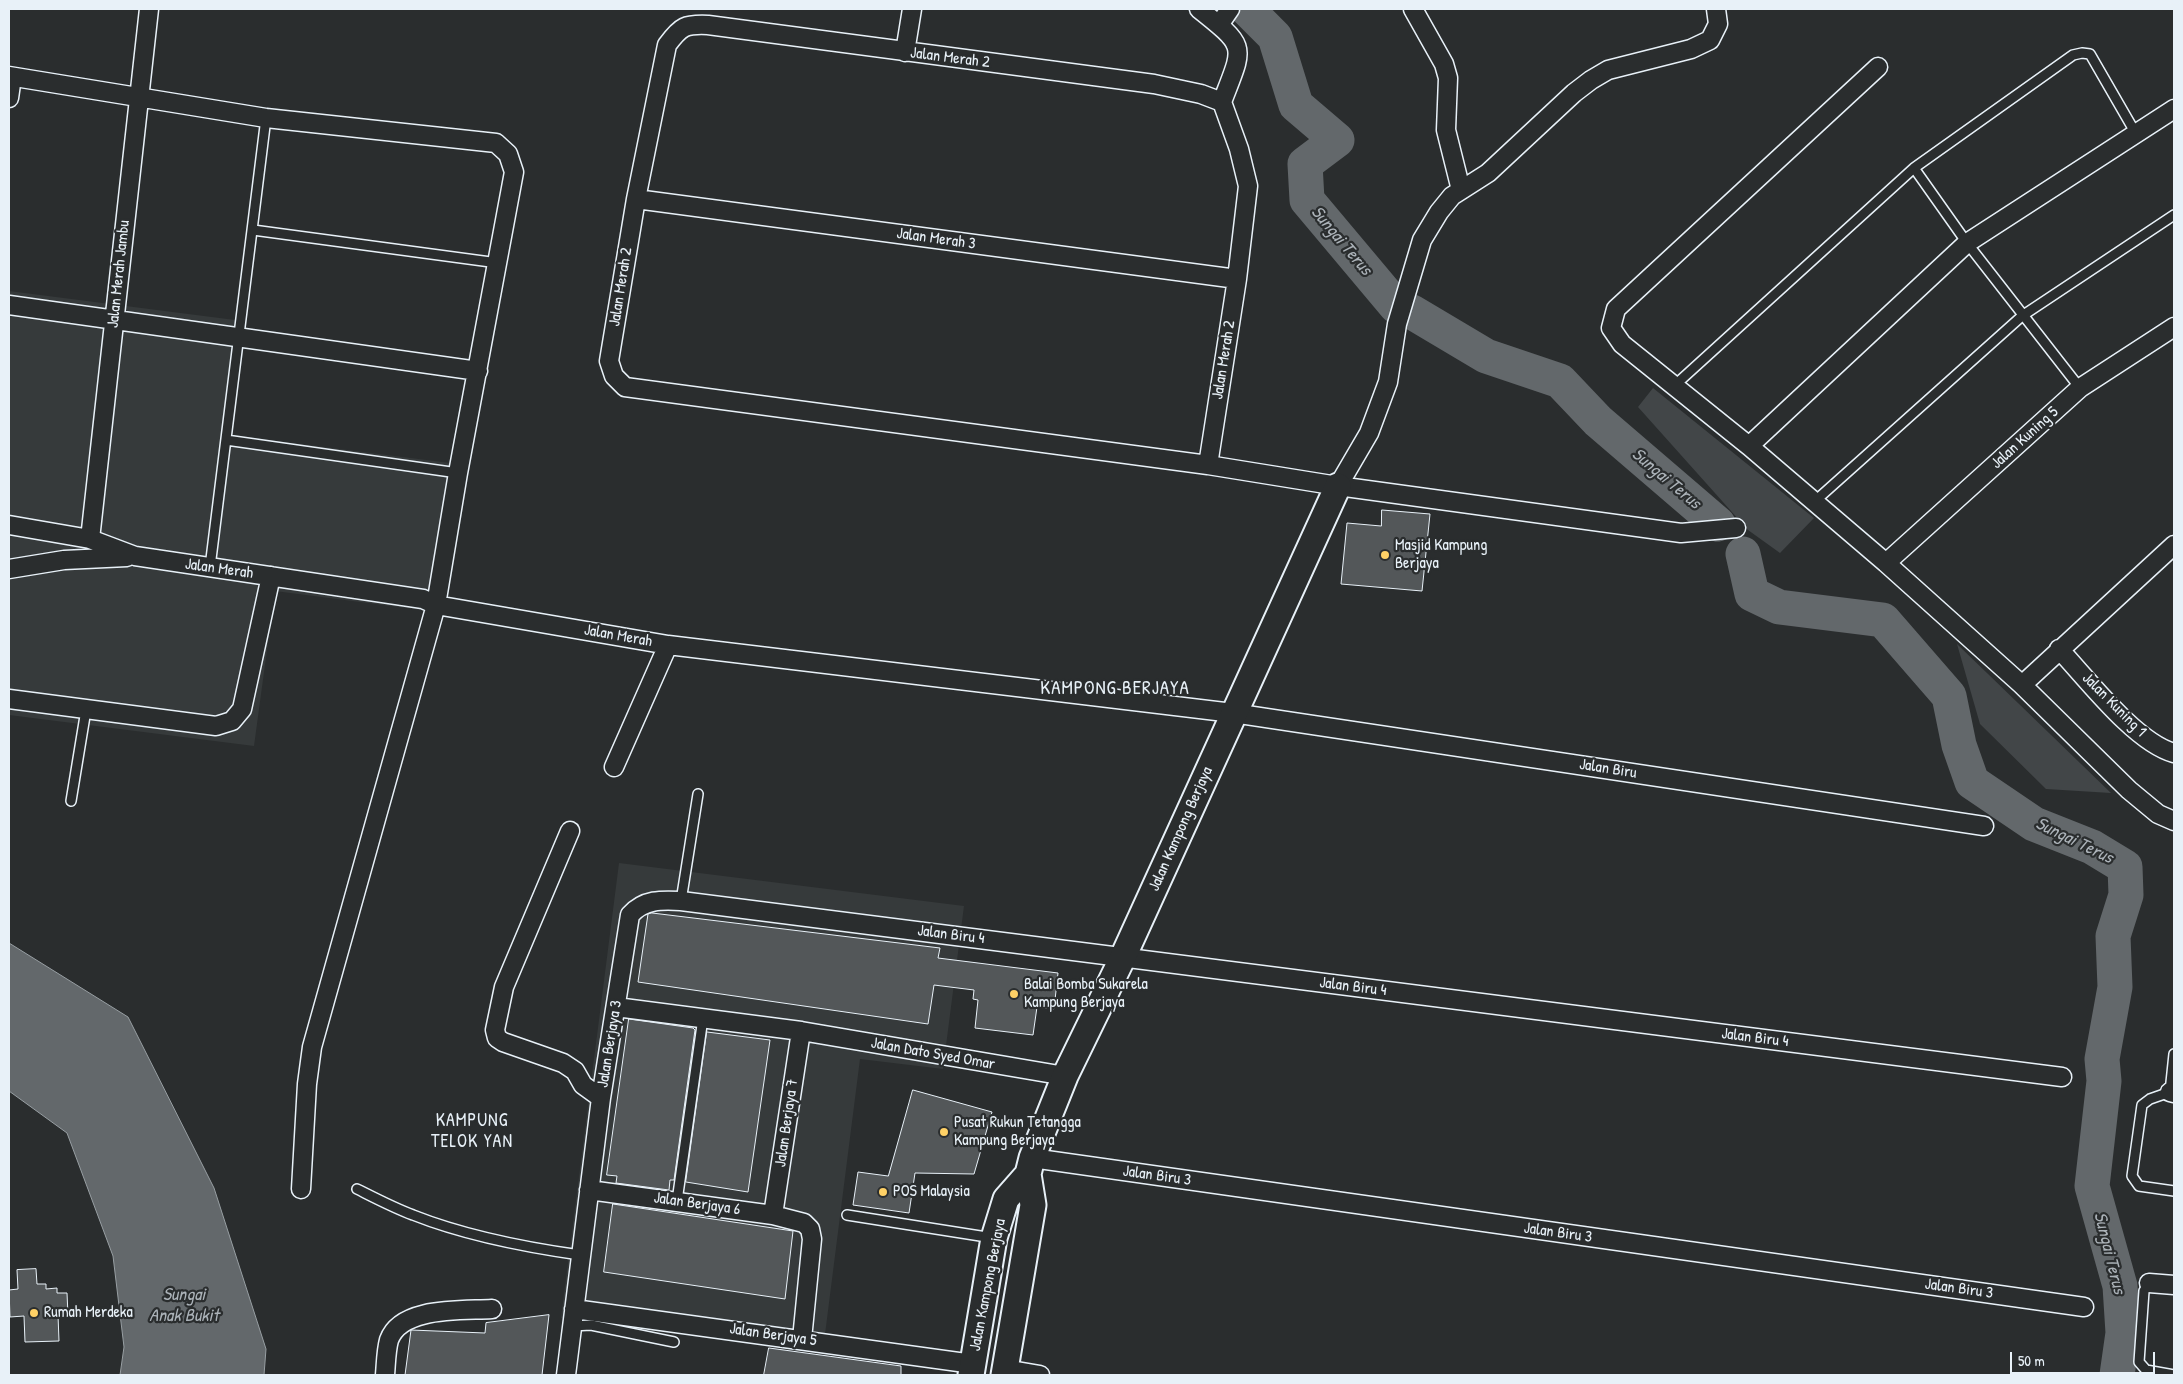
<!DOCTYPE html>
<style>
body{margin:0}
#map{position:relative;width:2183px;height:1384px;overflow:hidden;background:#2a2d2e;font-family:"Patrick Hand",sans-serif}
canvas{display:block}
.frame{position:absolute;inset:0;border:10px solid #e8f1f8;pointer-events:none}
.scale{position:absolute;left:2010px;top:1352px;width:145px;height:22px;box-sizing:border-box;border:2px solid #e8f1f8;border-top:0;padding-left:6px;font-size:15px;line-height:18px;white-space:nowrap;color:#e8f1f8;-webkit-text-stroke:4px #2a2d2e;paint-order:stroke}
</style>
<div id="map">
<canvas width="2183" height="1384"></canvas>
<div class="frame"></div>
<div class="scale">50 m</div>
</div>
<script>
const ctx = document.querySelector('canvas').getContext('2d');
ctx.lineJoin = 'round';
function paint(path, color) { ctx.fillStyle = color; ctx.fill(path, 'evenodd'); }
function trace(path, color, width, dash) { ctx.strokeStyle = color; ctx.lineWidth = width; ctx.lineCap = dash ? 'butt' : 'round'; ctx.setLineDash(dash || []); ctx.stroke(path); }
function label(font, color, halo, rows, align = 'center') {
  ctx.font = font + ' "Patrick Hand",sans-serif'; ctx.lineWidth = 4.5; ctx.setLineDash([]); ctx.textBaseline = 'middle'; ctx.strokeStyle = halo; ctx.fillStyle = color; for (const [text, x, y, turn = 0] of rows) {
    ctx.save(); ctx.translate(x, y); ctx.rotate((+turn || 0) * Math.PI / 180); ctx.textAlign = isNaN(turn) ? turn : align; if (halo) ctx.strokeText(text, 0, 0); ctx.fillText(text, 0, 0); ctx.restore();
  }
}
const built = new Path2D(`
 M9,291L235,320L221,434L450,463L430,611L275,591L254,746L9,715Z
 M619,863L964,906L943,1069L860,1059L823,1350L561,1318Z`);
const green = new Path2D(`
 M1653,388L1814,518L1780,553L1748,530L1638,407Z
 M1957,644L2111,793L2046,789L1980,724Z`);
const water = new Path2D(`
 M9,943L128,1017L214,1188L266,1349L264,1375H120L124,1347L113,1256L67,1133L9,1091Z`);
const river = new Path2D(`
 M1247,9L1275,37L1296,105L1337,140L1305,164L1307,200L1396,306
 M1412,312L1486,356L1560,381L1598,421L1718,524
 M1743,554L1752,594L1779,607L1883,620L1949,696L1959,745L1972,782L2034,824L2092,847L2125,867L2126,895L2113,936L2115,987L2102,1059L2104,1081L2092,1186L2120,1286L2123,1333L2117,1375`);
const building = new Path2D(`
 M1382,510L1430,514L1422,591L1341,584L1347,523L1381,526Z
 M652,913L940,948L938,958L1058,973L1054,1009L1037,1007L1033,1035L975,1028L978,1000L973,999L974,990L934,985L928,1024L638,982L648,914Z
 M629,1019L693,1028L695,1030L674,1180H670L669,1190L616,1183L617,1176L607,1175Z
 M707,1032L770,1040L748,1192L686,1182Z
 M913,1090L992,1112L974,1174L915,1173L909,1213L853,1205L858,1172L888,1176Z
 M613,1204L793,1231L785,1299L604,1272Z
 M36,1269L37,1284H46V1289L57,1288V1293H67L68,1315H58L59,1341L25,1342L24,1316L10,1317L9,1290L18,1289L17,1270Z
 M549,1315L542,1375H405L411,1330L485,1333L486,1323Z
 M769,1348L901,1366V1375H764Z`);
const lane = new Path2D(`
 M1914,168L1967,243L2080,388
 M253,230L498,263
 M1674,386L1914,168L2073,55L2082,53L2090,54L2135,132
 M226,440L458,473
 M1814,502L2022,316L2174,215
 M210,567L266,118
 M71,801L86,710
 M681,901L698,794
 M2174,1054L2170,1092L2150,1099L2142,1105L2132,1176L2139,1186L2174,1191
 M357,1189C375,1198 394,1208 413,1215C466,1236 523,1247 580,1255
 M677,1201L703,1018
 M847,1215L993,1238
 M2149,1283L2144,1291L2139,1362L2146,1370L2174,1375
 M572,1326L591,1325L674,1342`);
const street = new Path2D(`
 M1199,9C1248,48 1244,45 1222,102
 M1413,9L1444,64L1448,78L1446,130L1461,190
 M1219,25L1230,9
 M905,52L912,9
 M1878,67L1616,309L1611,328L1622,344L1749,446L1886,563L2022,685L2129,790L2158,814L2174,821
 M9,76L266,118L496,143L508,154L514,172L458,473L436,605L312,1047L307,1084L301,1189
 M9,98L12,77
 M636,199L1237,279
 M9,305L478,371
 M1749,446L1967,243L2174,109
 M1208,465L1237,279L1248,186L1239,149L1222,102L1201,94L1154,84L708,25C685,24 681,26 667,45L636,199L609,361L614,376L625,387L1208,465L1338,486L1681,533L1736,528
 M1338,486L1369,433L1388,382L1397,324L1422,240L1439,212L1452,196L1488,173L1574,93L1591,80L1608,70L1691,49L1710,40L1718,24L1716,9
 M9,525L90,539L135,556L423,599L436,605L668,645L1233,713L1984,826
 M90,539L149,9
 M1886,563L2080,388L2174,327
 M9,569L64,560L127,557
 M2059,649C2087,679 2136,743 2174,753
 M2022,685L2174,545
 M9,699L216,726L232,721L242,709L271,576
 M614,767L668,645
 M570,831L504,987L495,1030L497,1038L503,1042L563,1063L575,1071L583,1085L601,1098
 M616,1007L801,1031L1065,1076
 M2170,1092L2174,1093
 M1032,1158L2084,1307
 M589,1190L773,1215L804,1223L810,1229L812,1239L802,1339
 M773,1215L801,1031
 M2149,1283L2174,1285
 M574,1309L973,1364
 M1005,1369L1040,1375
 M385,1375C386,1364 386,1351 389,1340C401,1306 463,1311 492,1309
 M566,1375L601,1098L630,915C644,899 662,900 681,901L2062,1077`);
const secondary = new Path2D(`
 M971,1375L994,1238L1006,1199L1028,1174
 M1004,1375L1033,1205L1028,1174L1032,1158L1065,1076L1123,957L1338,486`);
const markers = [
 [1385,555,5,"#ffd166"],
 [1014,994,5,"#ffd166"],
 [944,1132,5,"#ffd166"],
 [883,1192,5,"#ffd166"],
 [34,1313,5,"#ffd166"]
];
const streetNames = [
 ["Jalan Merah 2",950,58,7],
 ["Jalan Merah 3",936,239,8],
 ["Jalan Merah Jambu",119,274,-84],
 ["Jalan Merah 2",621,287,-81],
 ["Jalan Merah 2",1224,360,-81],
 ["Jalan Kuning 5",2025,438,-42],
 ["Jalan Merah",219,569,8],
 ["Jalan Merah",618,636,10],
 ["Jalan Kuning 1",2114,705,45],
 ["Jalan Biru",1608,769,9],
 ["Jalan Kampong Berjaya",1181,829,-66],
 ["Jalan Biru 4",951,935,7],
 ["Jalan Biru 4",1353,987,7],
 ["Jalan Biru 4",1755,1038,7],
 ["Jalan Berjaya 3",610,1044,-81],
 ["Jalan Dato Syed Omar",933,1054,10],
 ["Jalan Berjaya 7",787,1123,-82],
 ["Jalan Biru 3",1157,1176,8],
 ["Jalan Berjaya 6",697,1204,8],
 ["Jalan Biru 3",1558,1233,8],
 ["Jalan Kampong Berjaya",988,1285,-79],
 ["Jalan Biru 3",1959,1289,8],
 ["Jalan Berjaya 5",773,1335,8]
];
const poiNames = [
 ["Masjid Kampung",1395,546],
 ["Berjaya",1395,564],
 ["Balai Bomba Sukarela",1024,985],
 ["Kampung Berjaya",1024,1003],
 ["Pusat Rukun Tetangga",954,1123],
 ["Kampung Berjaya",954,1141],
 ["POS Malaysia",893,1192],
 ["Rumah Merdeka",44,1313]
];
const waterNames = [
 ["Sungai Terus",1341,241,50],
 ["Sungai Terus",1666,479,40],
 ["Sungai Terus",2074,841,26],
 ["Sungai Terus",2109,1253,76],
 ["Sungai",184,1295],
 ["Anak Bukit",184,1316]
];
const neighbourhoodNames = [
 ["KAMPUNG",472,1121],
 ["TELOK YAN",472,1142]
];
const quarterNames = [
 ["KAMPONG BERJAYA",1115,689]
];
paint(built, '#363a3b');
paint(green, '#424648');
paint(water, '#63686b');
trace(water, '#989fa3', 1);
trace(river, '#63686b', 35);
paint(building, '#535759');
trace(building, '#e8f1f8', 1);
trace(lane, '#e8f1f8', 12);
trace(street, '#e8f1f8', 21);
trace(secondary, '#e8f1f8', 29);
trace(lane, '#2a2d2e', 9);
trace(street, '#2a2d2e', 18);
trace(secondary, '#2a2d2e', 25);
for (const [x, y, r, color] of markers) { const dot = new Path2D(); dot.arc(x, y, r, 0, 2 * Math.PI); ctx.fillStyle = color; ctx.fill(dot); trace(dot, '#2a2d2e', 2); }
label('16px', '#e8f1f8', '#2a2d2e', streetNames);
label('16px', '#e8f1f8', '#2a2d2e', poiNames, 'left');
label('italic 18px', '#acb3b9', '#2a2d2e', waterNames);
ctx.letterSpacing = '1px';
label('18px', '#e8f1f8', '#2a2d2e', neighbourhoodNames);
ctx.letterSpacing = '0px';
ctx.letterSpacing = '1px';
label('19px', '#e8f1f8', '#2a2d2e', quarterNames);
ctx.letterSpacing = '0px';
</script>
